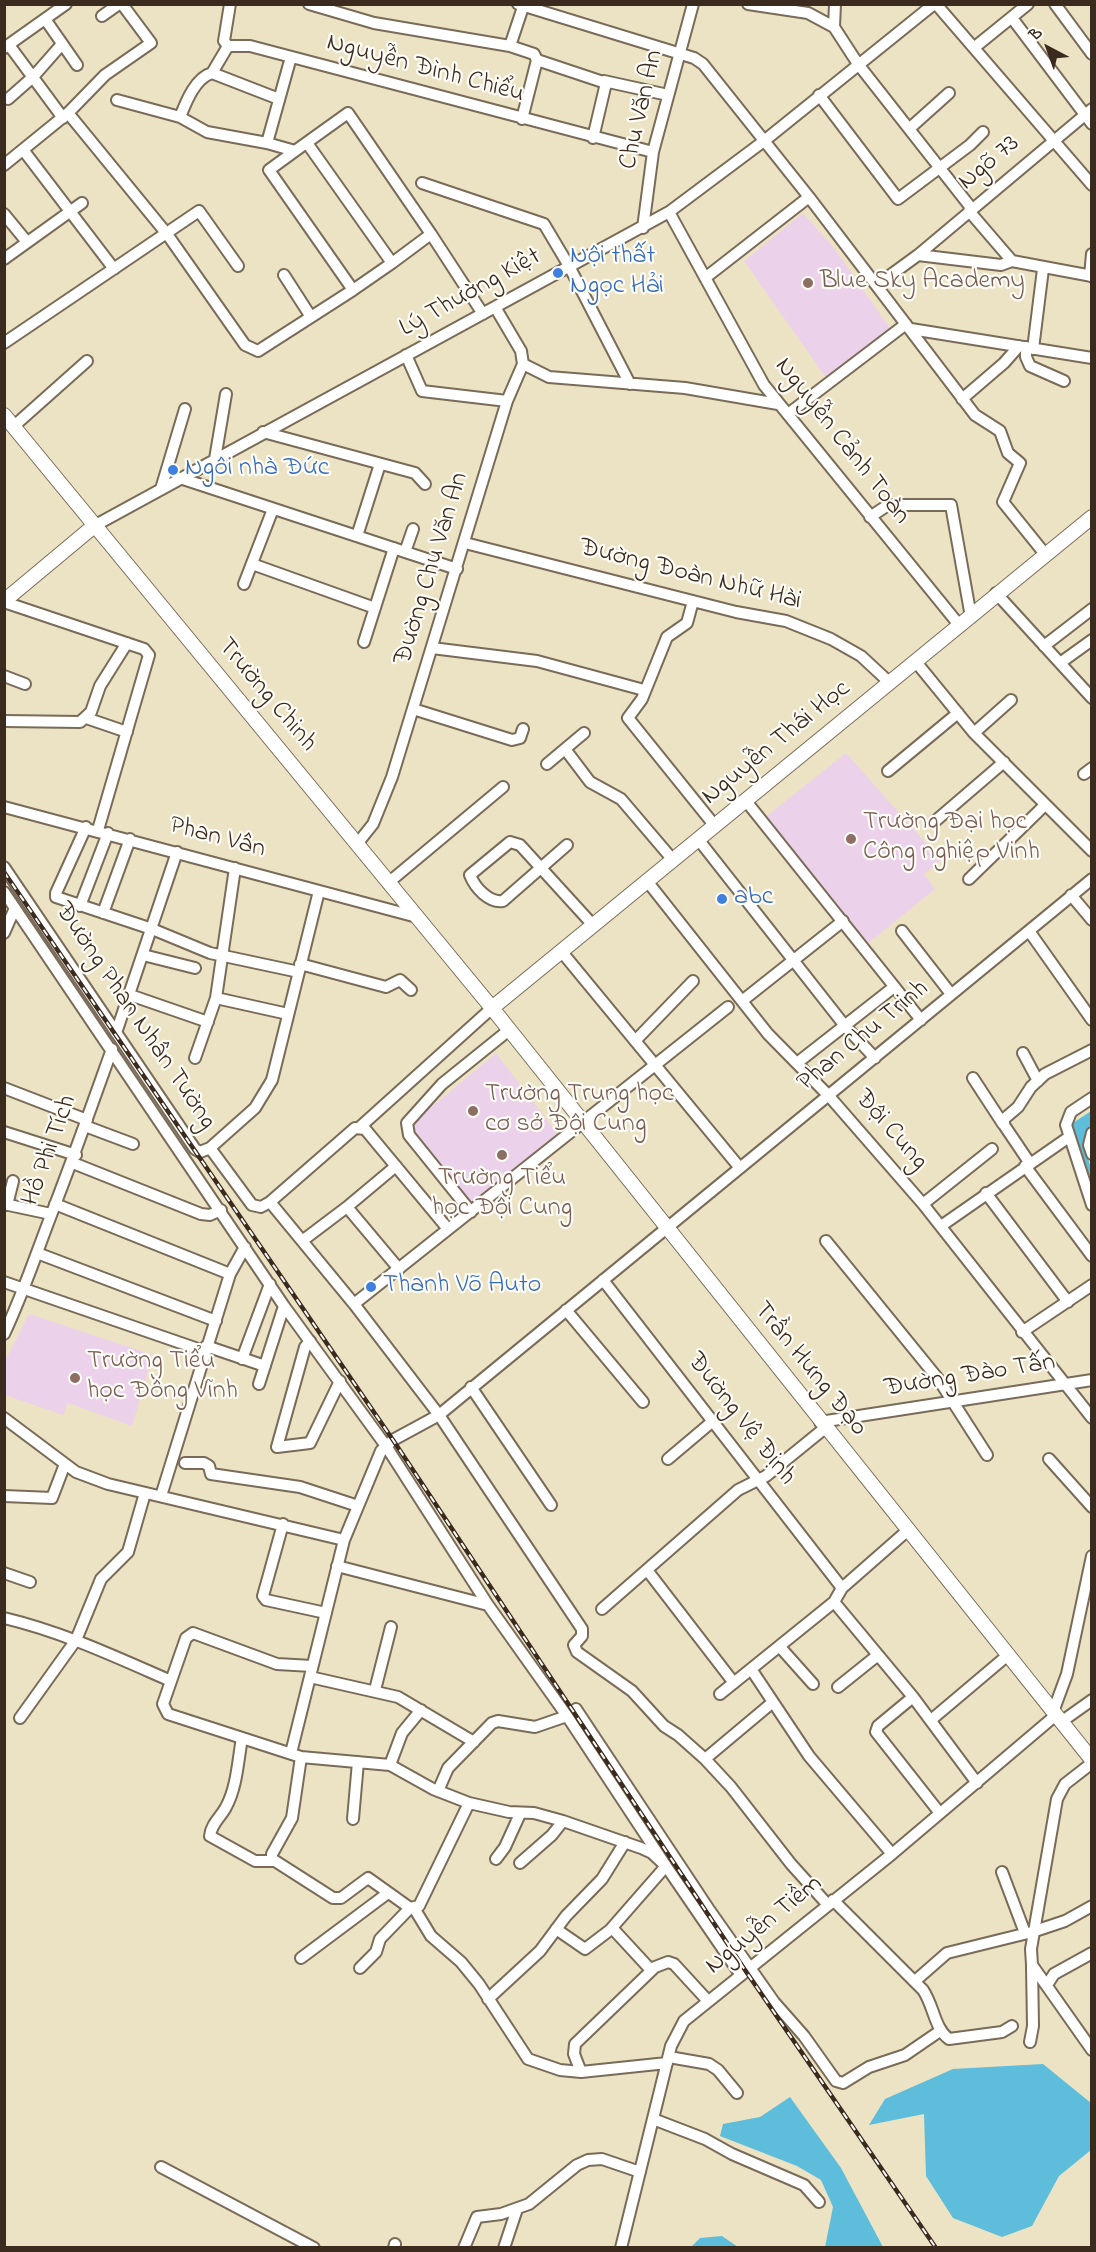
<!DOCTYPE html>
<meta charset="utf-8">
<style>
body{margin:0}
#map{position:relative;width:1096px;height:2252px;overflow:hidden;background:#ece3c4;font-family:"Indie Flower",sans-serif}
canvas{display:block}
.frame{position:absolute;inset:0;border:6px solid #3b2a1e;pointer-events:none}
.north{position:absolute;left:1018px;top:18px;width:60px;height:60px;-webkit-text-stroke:4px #fdfcf7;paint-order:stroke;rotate:319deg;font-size:16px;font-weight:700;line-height:24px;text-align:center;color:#3b2a1e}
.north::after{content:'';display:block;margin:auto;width:21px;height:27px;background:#3b2a1e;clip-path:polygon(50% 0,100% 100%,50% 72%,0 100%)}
</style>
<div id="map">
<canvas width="1096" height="2252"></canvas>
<div class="frame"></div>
<div class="north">B</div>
</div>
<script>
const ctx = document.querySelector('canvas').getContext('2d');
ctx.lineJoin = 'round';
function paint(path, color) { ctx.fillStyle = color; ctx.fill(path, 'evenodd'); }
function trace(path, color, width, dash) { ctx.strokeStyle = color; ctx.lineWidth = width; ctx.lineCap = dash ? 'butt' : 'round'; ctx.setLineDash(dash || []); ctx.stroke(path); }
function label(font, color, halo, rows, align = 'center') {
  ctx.font = font + ' "Indie Flower",sans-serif'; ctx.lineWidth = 4.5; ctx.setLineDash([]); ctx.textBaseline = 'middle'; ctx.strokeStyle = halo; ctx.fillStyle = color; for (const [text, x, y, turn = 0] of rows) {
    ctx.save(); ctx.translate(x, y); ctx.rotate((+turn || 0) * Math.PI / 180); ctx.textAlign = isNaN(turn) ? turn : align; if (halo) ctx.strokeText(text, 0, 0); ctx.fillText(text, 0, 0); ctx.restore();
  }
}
const built = new Path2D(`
 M803,213L834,248L891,330L827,379L744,261Z
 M846,753L941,860L924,874L935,889L866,945L764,818Z
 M496,1053L560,1137L472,1207L411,1134V1124Z
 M29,1314L153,1355L132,1426L68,1403L63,1415L5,1395V1361Z`);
const water = new Path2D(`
 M1091,1111V1124L1085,1136V1147L1091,1169V1198L1070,1129L1073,1123Z
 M1043,2064L1091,2103V2150L1059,2176L1032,2226L1002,2237L953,2218L926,2176L924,2114L869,2125L885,2099L953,2069Z
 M790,2097L841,2168L883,2247H825L833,2207L821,2180L797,2166L720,2136L723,2124L760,2117Z
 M722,2236L738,2247H691L700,2238Z`);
const minor = new Path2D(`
 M230,4L224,41L228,46H250L653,152
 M309,4L374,23L510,46L534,54L537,60L522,119
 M518,4L694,58L703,64L809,197L975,415L1000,431L1008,453L1020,463L1003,502L1045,554
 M748,4L808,13L834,27
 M835,4L834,27L858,64L972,209
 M936,4L1092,185
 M1055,4L1092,54
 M102,16L119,4
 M1012,18L1092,124
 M45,19L77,65
 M9,45L63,118
 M510,46L524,4
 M975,47L1028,4
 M4,48L66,4
 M537,60L606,83L593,138
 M212,73L279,99
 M604,81L668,95
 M819,95L898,199L970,145L983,132
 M8,99L33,77L62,44
 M117,100L180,117C186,102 195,78 212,73L228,46
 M68,113L167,234L245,345L258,351L311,317
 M180,117L207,132L267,143L291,57
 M910,128L949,93
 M267,143L295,151L348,113L431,234L392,263L307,143
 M24,151L114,269
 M295,151L269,170L353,290L392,263
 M4,165L68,113L105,75L151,43L122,4
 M422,183L544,224L569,266L630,384
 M969,211L1012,261
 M669,212L764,385L960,626
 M4,214L27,242
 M643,228L653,152L693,4
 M431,234L483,314
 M918,255L1001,265L1012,261L1092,276
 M4,259L82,203
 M284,275L311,317L353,290
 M1090,276L1092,254
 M705,278L809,197
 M877,285L918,255L1092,109
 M911,329L1092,358
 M4,343L199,211L238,266
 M1026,347V357L1030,366L1064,381
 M1033,349L1043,269
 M406,355L422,391L507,401
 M523,364L549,377L685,388L778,404
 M962,399L1004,363L1019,346
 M788,414L906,324
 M14,426L87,361
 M263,432L415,473L425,484
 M215,459L226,394
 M180,478L457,569
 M161,489L185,409
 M870,517L888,505H951L971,617
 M94,526L669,212L764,141L934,4
 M357,536L380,464
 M465,543L736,612L786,621L831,639L861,656L890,683
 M405,552L413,529
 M252,564L375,608
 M244,584L273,509
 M996,593L1092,698
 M693,601L687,623L667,637L642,699L628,718L715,826
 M4,602L144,649L149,655L98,830
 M364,642L394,548
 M1044,646L1092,609
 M432,648L537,661L644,690
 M916,662L974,733L1092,851
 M1060,663L1092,640
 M4,676L25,684
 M413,709L512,740L520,738L523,729
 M86,718L127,732
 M4,721L80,722L91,712L100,686L127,643
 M974,733L1011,700
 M565,749L590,782L621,799L673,860
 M547,764L584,733
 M888,771L958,713
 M1084,774L1092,768
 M746,801L921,1020
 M4,807L417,917
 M933,823L1004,762
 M86,827L56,893V897L152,929L210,953L299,972
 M698,839L845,1026L875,1058
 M357,844L373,824L392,777L507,401L523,364L521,351L495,307
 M567,845L503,901C489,903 475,888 470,875L510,842L520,845L592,924
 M4,867L195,1149L200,1152L210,1148L252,1205L261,1207L270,1202L354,1304L439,1415L582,1629V1636L574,1645L577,1652L632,1691L664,1726L678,1735L705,1759L731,1787L791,1864L828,1905
 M969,879L1045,805
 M647,881L768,1034L829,1096L923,1204L1092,1418
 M388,883L503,787
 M4,892L284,1306L386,1446L488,1605L567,1716L666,1866L610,1930
 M1071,895L1092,920
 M80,906L108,833
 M103,913L130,839
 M902,931L951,994
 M1029,931L1092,1020
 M4,933L15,908
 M561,951L740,1168
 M143,955L195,968
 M300,964L386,987L400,980L411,990
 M130,995L208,1022
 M216,998L288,1014
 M742,1001L843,921
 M116,1033L177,852
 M635,1041L693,981
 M1023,1053L1038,1081
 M195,1058L216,998L235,868
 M797,1063L894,987
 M973,1078L1003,1124
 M4,1088L87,1120
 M1092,1098L1071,1112L1066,1125L1092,1205
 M85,1126L133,1144
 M360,1127L492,1008
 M4,1132L76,1155
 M1092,1133L1089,1145L1092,1154
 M210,1148L255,1108L272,1080L319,891
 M1029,1162L1004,1125V1119L1018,1107L1031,1087L1045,1074L1092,1050
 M73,1163L201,1214L210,1215L221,1210
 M1025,1166L1092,1256
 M986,1193L1068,1302
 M270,1202L355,1128L365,1129L448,1229
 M4,1204L51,1214
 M55,1204L230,1274L161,1496
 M923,1204L992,1149
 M7,1205L13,1181
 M347,1207L396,1166
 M471,1212L409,1135L407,1123L442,1084L509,1030
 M941,1226L1069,1137
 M302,1241L347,1207L399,1269
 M826,1241L939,1380L987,1455
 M37,1253L216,1321
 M230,1274L245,1247
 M603,1280L842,1588
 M4,1282L204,1351
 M354,1304L728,1007
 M566,1310L643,1402
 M1022,1332L1092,1285
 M4,1334C24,1292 38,1248 55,1205C75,1153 93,1102 112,1049
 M310,1341L305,1347L277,1447L310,1443L340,1381
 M206,1346L265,1366
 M242,1359L270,1284
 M259,1384L284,1306
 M471,1387L551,1505
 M4,1418L76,1472L108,1484L344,1540
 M820,1422L1092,1380
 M668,1459L713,1421
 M1049,1459L1092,1507
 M185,1463H204L209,1466L211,1474L300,1487L358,1506
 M4,1496L52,1498L65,1464
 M283,1524L263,1596L266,1600L326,1613
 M337,1566L488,1605
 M647,1570L734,1683
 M4,1573L30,1582
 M834,1602L913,1697L977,1783
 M602,1609L738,1490L766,1476L825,1428
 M4,1618C63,1632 116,1657 171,1681
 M780,1647L813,1684
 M312,1666L277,1664L193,1633L186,1638L163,1704L168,1714L301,1757L390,1765L433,1789L469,1803L509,1812L534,1813L563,1821L641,1848L652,1853L666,1866L740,1974
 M751,1669L809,1756L892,1854
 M310,1677L398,1697L474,1742
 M838,1687L878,1655
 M375,1690L391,1627
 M720,1694L834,1602L842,1588L907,1531
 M913,1697L878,1726L876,1732L939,1812
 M576,1709L710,1911L774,2002L804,2036L836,2081L843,2083L869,2067L905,2055L940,2031
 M1053,1712L1067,1674L1092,1556
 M20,1718L76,1640L101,1579L128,1552L145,1493
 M931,1720L1008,1655
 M1061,1722L1092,1700
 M242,1738C238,1760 237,1787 226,1807C221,1817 211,1824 210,1836L255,1861H273
 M291,1753L344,1540L381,1451L393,1440L439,1415L1092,879
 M301,1757L292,1818L272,1854V1859L333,1898H341L368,1878L410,1908L419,1906L469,1803
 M705,1759L773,1702
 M1092,1763L1065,1784L1057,1799L1031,1949L1032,1965L1092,2050
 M390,1765L402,1733L421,1710
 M438,1791L448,1768L492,1723L498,1721L535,1727L567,1716
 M353,1819L358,1762
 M496,1859L505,1847L520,1814
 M520,1863L552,1835L563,1821
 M1002,1872L1025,1933
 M833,1900L923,1990C934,2006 934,2028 949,2039L1002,2032L1012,2026
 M414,1908L431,1936L461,1962L479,1984L528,2059L560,2070L581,2072L667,2063
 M556,1929L585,1949L610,1930H614L650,1969L668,1962L674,1964L708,2001
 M301,1958L388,1893
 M360,1968L376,1952L380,1939L410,1908
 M915,1981L947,1953L1032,1932L1065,1921L1092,1906
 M1047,1985L1054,1974L1092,1953
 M488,1999L540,1951L566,1916L602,1879L625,1842
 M1030,2042L1033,2026L1032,1966
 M669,2057L709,2064L718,2070L737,2093
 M581,2072L574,2054L575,2044L653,1969
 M653,2119L705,2139L732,2154L804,2185L819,2202
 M161,2167L314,2248
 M394,2248L395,2244
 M464,2248L477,2217L501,2214L529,2204L577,2165L588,2160L602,2159L640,2172
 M504,2248L517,2209
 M621,2248L671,2046L684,2021L892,1854L1056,1715`);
const major = new Path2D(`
 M4,415L492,1008L1092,1760
 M4,601L94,526
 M492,1008L1092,517`);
const rail = new Path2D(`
 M4,872L393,1440L745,1970L936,2248`);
const markers = [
 [558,273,6,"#3f7fe0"],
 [808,283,6,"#8d6e63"],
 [173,470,6,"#3f7fe0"],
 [851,839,6,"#8d6e63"],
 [722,899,6,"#3f7fe0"],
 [473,1111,6,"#8d6e63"],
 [502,1155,6,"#8d6e63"],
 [371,1287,6,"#3f7fe0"],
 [75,1378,6,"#8d6e63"]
];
const streetNames = [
 ["Nguyễn Đình Chiểu",425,70,15],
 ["Chu Văn An",643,110,-77],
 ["Ngõ 73",990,164,-40],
 ["Lý Thường Kiệt",471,294,-29],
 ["Nguyễn Cảnh Toàn",841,442,52],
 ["Đường Chu Văn An",433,569,-73],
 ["Đường Đoàn Nhữ Hài",690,576,14],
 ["Trường Chinh",266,696,50],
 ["Nguyễn Thái Học",777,744,-39],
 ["Phan Vân",217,839,15],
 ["Đường Phan Nhân Tường",134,1017,56],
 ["Phan Chu Trinh",864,1037,-39],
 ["Đội Cung",890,1131,49],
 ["Hồ Phi Tích",51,1151,-70],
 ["Trần Hưng Đạo",809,1370,51],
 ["Đường Đào Tấn",970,1377,-9],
 ["Đường Vệ Định",740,1420,52],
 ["Nguyễn Tiềm",765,1926,-39]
];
const shopNames = [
 ["Nội thất",570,258],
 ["Ngọc Hải",570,288],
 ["Ngôi nhà Đức",185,470],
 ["abc",734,899],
 ["Thanh Võ Auto",383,1287]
];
const educationNames = [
 ["Blue Sky Academy",820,283],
 ["Trường Đại học",863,824],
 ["Công nghiệp Vinh",863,854],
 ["Trường Trung học",485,1096],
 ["cơ sở Đội Cung",485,1126],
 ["Trường Tiểu",502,1180,"center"],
 ["học Đội Cung",502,1210,"center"],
 ["Trường Tiểu",87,1363],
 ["học Đông Vĩnh",87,1393]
];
paint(built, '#ecd1ea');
paint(water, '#5dbddb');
trace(minor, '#796b58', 14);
trace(major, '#796b58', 16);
trace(minor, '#fff', 10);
trace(major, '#fff', 14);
trace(rail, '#3b2a1e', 4.5);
trace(rail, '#fdfcf7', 2, [7]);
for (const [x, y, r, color] of markers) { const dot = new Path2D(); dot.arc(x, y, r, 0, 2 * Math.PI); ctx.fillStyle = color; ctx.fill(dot); trace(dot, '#fdfcf7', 2); }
label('26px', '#3b2a1e', '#fdfcf7', streetNames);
label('26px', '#366cbe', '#fdfcf7', shopNames, 'left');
label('26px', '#785e54', '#fdfcf7', educationNames, 'left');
</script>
